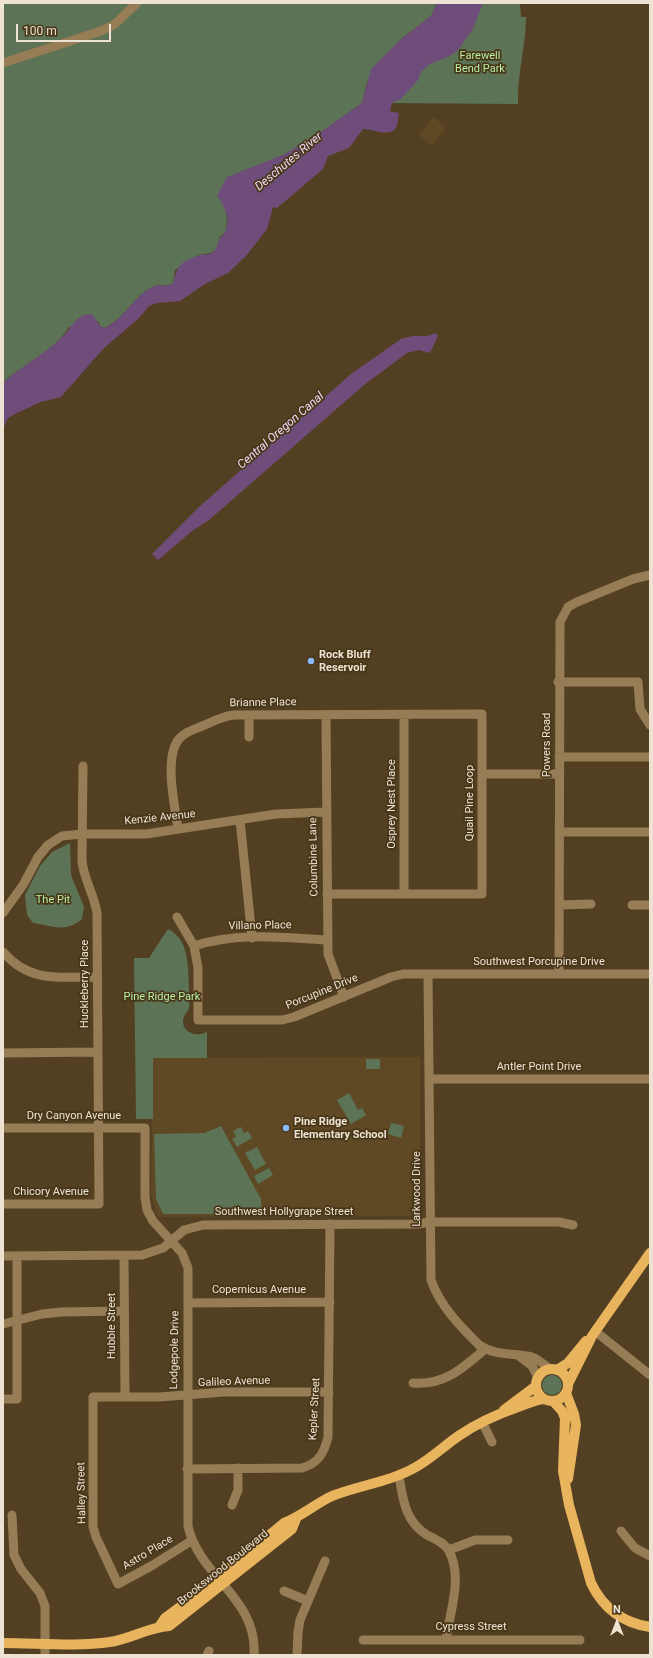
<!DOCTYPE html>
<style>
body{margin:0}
#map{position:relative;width:653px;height:1658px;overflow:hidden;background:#534023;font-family:Roboto,sans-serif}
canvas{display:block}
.frame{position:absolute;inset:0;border:4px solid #eee2d2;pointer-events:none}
.north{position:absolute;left:597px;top:1602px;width:40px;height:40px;-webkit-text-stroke:3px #483619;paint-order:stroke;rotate:0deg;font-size:11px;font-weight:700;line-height:16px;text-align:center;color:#eee2d2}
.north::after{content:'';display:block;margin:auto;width:14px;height:18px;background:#eee2d2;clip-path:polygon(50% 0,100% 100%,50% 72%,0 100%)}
.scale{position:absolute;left:16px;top:24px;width:95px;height:18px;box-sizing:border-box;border:2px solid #eee2d2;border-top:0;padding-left:5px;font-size:12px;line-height:14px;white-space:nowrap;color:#eee2d2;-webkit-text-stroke:3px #483619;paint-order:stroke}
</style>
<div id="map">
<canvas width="653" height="1658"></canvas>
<div class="frame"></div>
<div class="north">N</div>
<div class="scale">100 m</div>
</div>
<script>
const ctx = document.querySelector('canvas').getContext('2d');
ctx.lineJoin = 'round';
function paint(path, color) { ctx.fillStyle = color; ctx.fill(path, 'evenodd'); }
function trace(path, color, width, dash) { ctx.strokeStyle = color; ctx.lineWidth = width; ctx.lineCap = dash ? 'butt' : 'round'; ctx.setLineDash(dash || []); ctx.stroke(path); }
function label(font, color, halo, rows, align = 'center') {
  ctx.font = font + ' Roboto,sans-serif'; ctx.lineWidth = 3.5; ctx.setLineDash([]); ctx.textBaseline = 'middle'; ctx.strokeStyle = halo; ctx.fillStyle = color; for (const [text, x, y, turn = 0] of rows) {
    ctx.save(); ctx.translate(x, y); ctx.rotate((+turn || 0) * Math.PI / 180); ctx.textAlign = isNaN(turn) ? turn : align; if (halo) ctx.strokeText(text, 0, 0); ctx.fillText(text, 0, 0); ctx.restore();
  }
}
const built = new Path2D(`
 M434,117L446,128L432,145L419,135Z
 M420,1057V1150L417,1155V1201L419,1216L159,1217L155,1209L151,1194L153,1058Z`);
const green = new Path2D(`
 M3,3H437L431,16L400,40L367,82L362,103L314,137L283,155L258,166L242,171L217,195L225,207L227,221L226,231L220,237L216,250L211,253L199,255L191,259L175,270L173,284C166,287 158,284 152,287C134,297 125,317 105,328L100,326L98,321L69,327C54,352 24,363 3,383Z
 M469,3H520L521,17H526C526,46 517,74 518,104L385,103Z
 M70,843L71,875L84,907L82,919C66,933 53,926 33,923L27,915L25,895L40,866L52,852Z
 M168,929C190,940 188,968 189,989C189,995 190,1003 189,1008C187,1013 183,1015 183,1022C184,1034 197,1037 207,1032V1058H153V1119H136L134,958H149Z
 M366,1059H380V1069H366Z
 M349,1093L358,1110L362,1108L366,1115L351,1124L337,1100Z
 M391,1123L404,1126L401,1138L388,1134Z
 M221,1126L261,1199L262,1214H163L156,1199L154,1134L204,1133Z
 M241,1127L244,1133L248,1131L252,1138L237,1147L232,1139L236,1137L233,1131Z
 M257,1147L266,1164L255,1170L245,1153Z
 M269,1168L273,1175L258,1184L254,1176Z
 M542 1385a10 10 0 1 1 20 0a10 10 0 1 1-20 0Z`);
const water = new Path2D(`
 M437,3H483L473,29L458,50L448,57L430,64L421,72L418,80L401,99L392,103L390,111L399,113C398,118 398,125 395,129C390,137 371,129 363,129L349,148L328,156L323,169L277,208L273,207L267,229L246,256L228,273L205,284L180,301L157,303L149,306L139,318L103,349L61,397L41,402L17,413L8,418L3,429V383C22,365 46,354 64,335C73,325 77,314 92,314L100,326L105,328C125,317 134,297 152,287C158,284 166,287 173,284C177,265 181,261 200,255C204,254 208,255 212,253C217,250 217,244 219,240C221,236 225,234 226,230C231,218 223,205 217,195L227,177L283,155L314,137L362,103L371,69L400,40L431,16Z
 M436,333L438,336L430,353L419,350L407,353L364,385L209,520L192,531L158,560L152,554L200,506L351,374L401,339L412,336H427Z`);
const minor = new Path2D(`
 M3,63L101,31L115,24L137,3
 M558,682H638L640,709L650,725
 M326,715L328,954L344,997
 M404,715V894
 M249,737V715
 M559,757H650
 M482,774H559
 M240,820L252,938
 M178,829C175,807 163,755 180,738C186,731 197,728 205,725C214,721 223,716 234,715L482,714V894H327
 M559,832H650
 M559,905L591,904
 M632,905H650
 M3,913L23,885L38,857L48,845L62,836L82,834H146L276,814L326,812
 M177,917L194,946L198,968V1020H282L294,1017L391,977L403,974H650
 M194,946C236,932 283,937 327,940
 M3,952C30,983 59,977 96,977
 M559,974L560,622L568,607L577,602L633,579L650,575
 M428,975L431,1280C440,1306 460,1326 479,1345C495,1356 514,1353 532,1357C539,1359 544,1366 551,1369
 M3,1053L97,1052
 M429,1079H650
 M3,1128H145V1197L147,1210L153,1221L182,1253L188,1268V1526C199,1577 258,1598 254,1655
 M3,1204H99L97,913C94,894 84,880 82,861L83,766
 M3,1256L142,1255L163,1248L184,1230L203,1225L419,1224L429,1222H559L573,1225
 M124,1256L125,1397
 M188,1303L330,1302
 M3,1324L42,1314L62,1312L124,1311
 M595,1331L650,1375
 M519,1356L532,1366L538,1377
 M413,1383C445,1385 462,1369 485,1349
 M3,1399H17V1256
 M482,1422L492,1442
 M187,1469L302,1468C319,1463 324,1453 328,1437L330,1224
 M399,1476C403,1500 405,1521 427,1535C435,1539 445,1543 449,1551C463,1577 450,1612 446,1639
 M232,1505L238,1490V1468
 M12,1515L14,1555L21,1569L40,1593L45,1606V1655
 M621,1531L635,1548L650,1556
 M191,1541L153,1565L118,1584L96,1537L93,1527V1397H159L224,1392H329
 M449,1550L475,1540H508
 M284,1591L308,1601
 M363,1640H580
 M207,1655L209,1651
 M297,1655L298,1632L300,1620L325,1561`);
const major = new Path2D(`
 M536 1385a16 16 0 1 1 32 0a16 16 0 1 1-32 0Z
 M557,1370L568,1363L586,1341
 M568,1384L592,1336L650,1253
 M566,1393L574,1414L576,1425L568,1479
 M553,1401L562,1411L565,1418L563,1471L569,1505L591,1583C603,1608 623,1623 650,1627
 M504,1410L536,1386
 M159,1627L165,1618L195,1596L284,1523C302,1516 315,1504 332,1496C360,1485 390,1482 416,1467C432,1458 445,1445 460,1435C479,1422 498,1414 518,1407C527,1404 534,1400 544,1399
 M3,1643C38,1643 75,1647 110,1642C131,1639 149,1627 169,1626L292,1529L296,1519`);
const markers = [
 [311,661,4,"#8bbafc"],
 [286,1128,4,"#8bbafc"]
];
const parkNames = [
 ["Farewell",480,56],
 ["Bend Park",480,69],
 ["The Pit",53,900],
 ["Pine Ridge Park",162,997]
];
const poiNames = [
 ["Rock Bluff",319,655],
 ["Reservoir",319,668],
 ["Pine Ridge",294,1122],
 ["Elementary School",294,1135]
];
const streetNames = [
 ["Brianne Place",263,703,-1],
 ["Powers Road",547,745,-90],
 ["Quail Pine Loop",470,803,-90],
 ["Osprey Nest Place",392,804,-90],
 ["Kenzie Avenue",160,818,-6],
 ["Columbine Lane",314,857,-91],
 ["Villano Place",260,926,-1],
 ["Southwest Porcupine Drive",539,962],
 ["Huckleberry Place",85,984,-90],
 ["Porcupine Drive",322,992,-22],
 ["Antler Point Drive",539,1067],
 ["Dry Canyon Avenue",74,1116],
 ["Larkwood Drive",417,1189,-90],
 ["Chicory Avenue",51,1192],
 ["Southwest Hollygrape Street",284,1212],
 ["Copernicus Avenue",259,1290],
 ["Hubble Street",112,1326,-90],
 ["Lodgepole Drive",175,1350,-89],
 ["Galileo Avenue",234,1382,-2],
 ["Kepler Street",315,1409,-87],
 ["Halley Street",82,1493,-91],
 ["Astro Place",148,1553,-31],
 ["Brookswood Boulevard",223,1568,-39],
 ["Cypress Street",471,1627]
];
const waterNames = [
 ["Deschutes River",289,162,-40],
 ["Central Oregon Canal",281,431,-41]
];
paint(built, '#5f4824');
paint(green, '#5d7355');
paint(water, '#6f4d7b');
trace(minor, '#977d56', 9);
trace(major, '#e9b45e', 10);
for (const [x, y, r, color] of markers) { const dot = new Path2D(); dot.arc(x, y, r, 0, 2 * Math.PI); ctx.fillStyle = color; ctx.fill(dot); trace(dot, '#483619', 1.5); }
label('11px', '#b8eda4', '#483619', parkNames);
label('bold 11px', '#eee2d2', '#483619', poiNames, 'left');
label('11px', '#eee2d2', '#483619', streetNames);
label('italic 12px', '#efd9f6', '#483619', waterNames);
</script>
